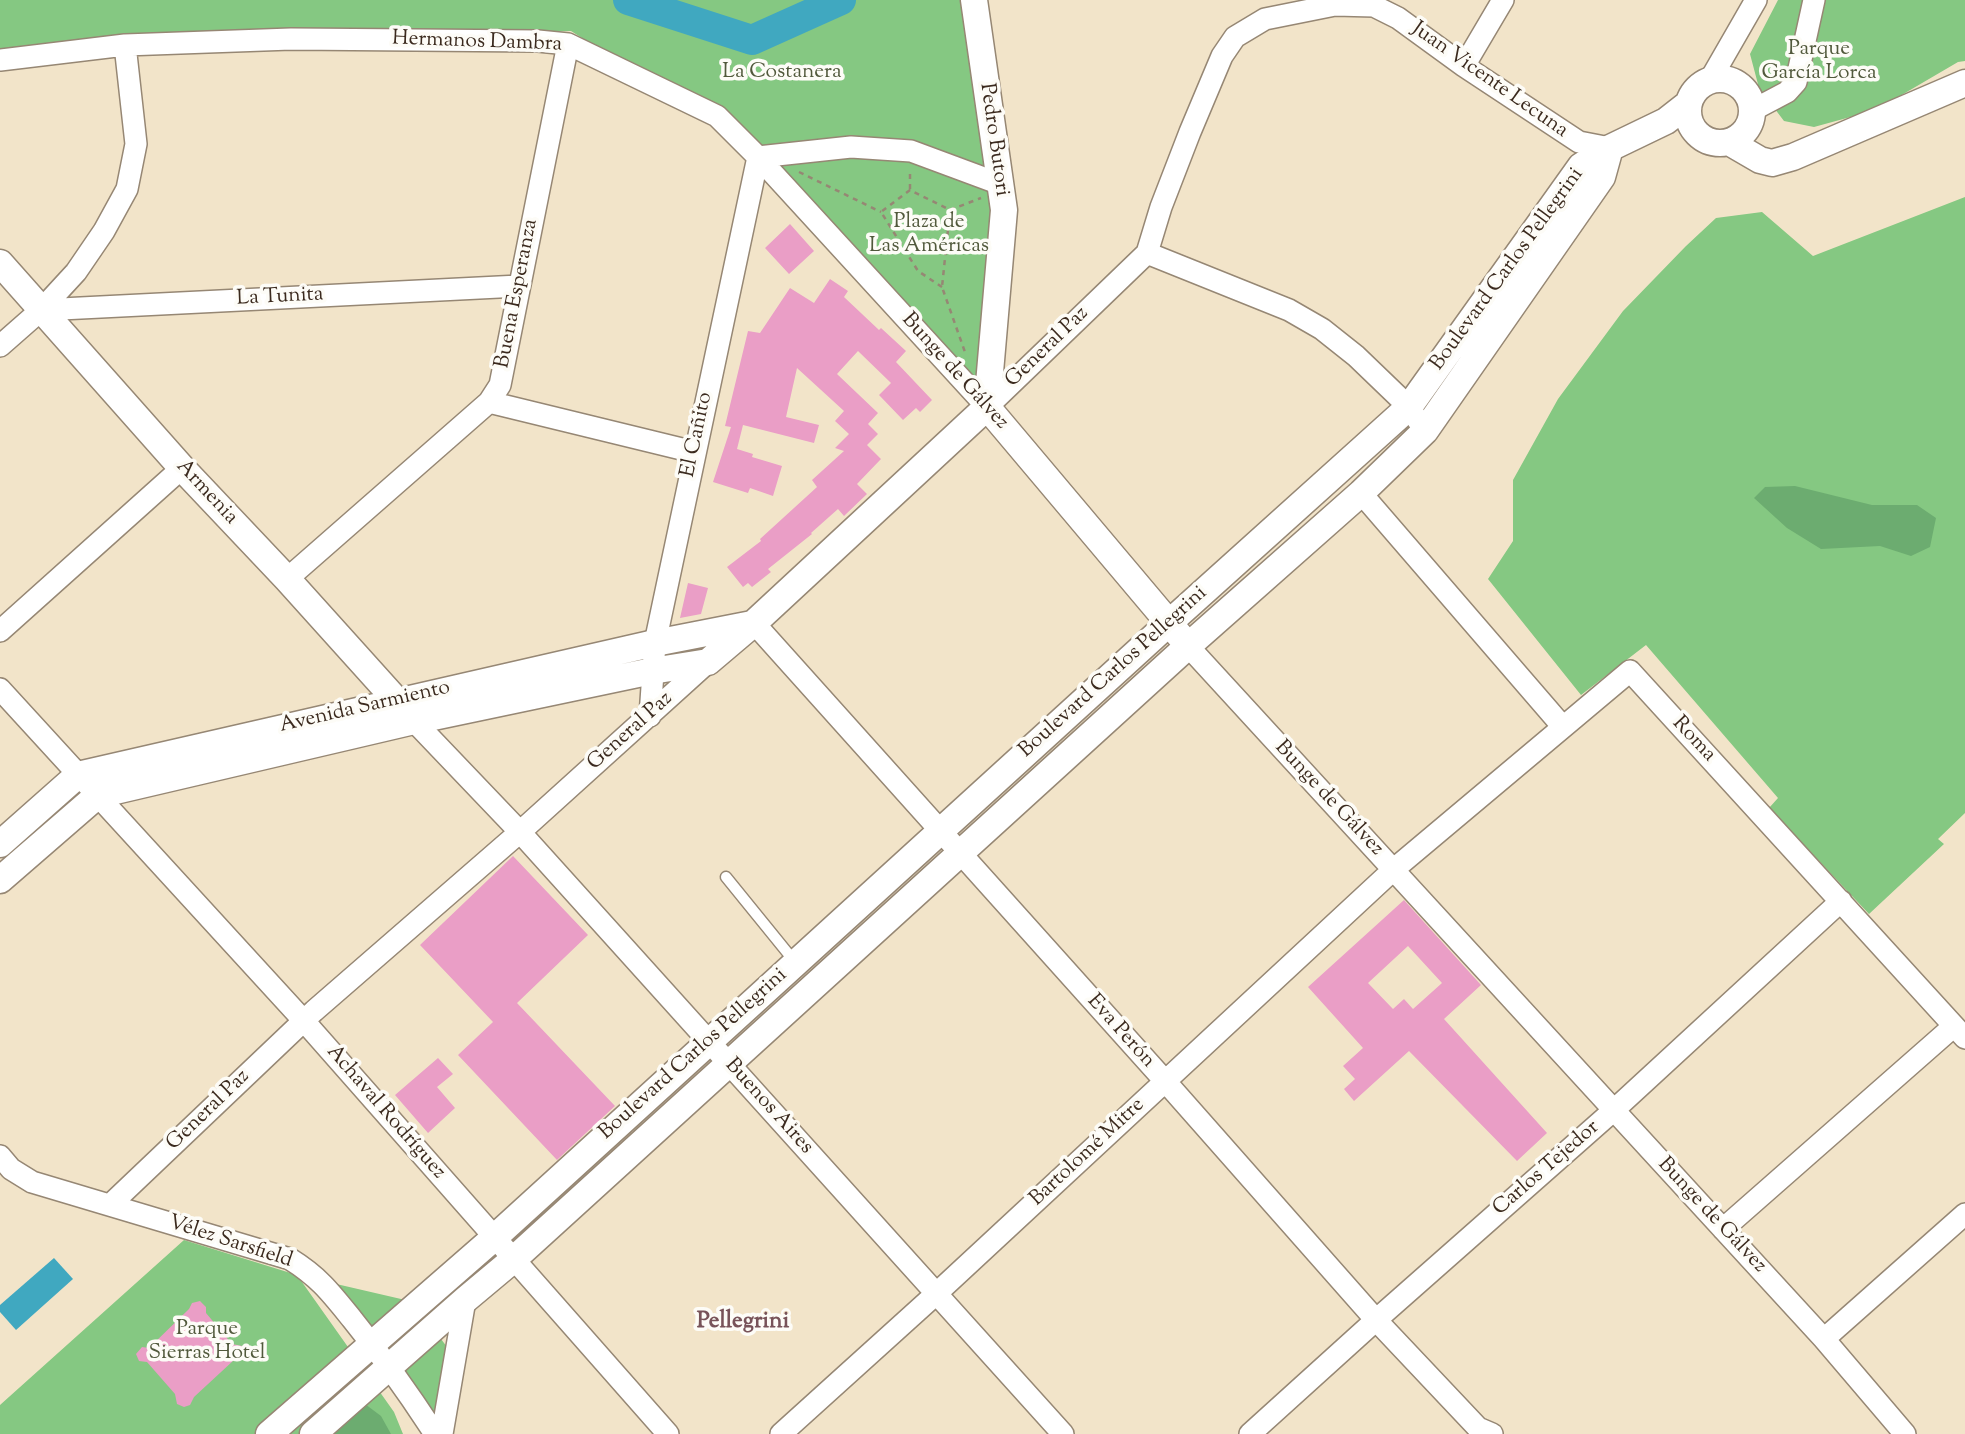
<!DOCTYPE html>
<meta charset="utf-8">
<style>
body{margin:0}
canvas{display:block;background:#f2e4c9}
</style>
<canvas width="1965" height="1434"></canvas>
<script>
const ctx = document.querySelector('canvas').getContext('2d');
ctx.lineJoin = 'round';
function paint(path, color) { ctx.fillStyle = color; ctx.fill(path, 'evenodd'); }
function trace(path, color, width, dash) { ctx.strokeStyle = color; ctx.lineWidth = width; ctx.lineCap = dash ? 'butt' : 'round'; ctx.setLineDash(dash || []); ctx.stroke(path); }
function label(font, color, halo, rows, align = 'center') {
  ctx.font = font + ' "Sorts Mill Goudy",serif'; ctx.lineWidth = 7; ctx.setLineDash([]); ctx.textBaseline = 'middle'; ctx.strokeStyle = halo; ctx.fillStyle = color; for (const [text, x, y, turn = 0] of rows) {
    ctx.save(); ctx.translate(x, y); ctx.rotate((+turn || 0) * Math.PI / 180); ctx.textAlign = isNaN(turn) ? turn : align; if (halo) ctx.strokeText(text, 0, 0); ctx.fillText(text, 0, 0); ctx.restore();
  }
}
const green = new Path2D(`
 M0,0H967L1000,184L987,407L758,157L910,150L859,136L761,151L571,31L291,39L0,70Z
 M1778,0H1965V61L1958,62L1876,110L1814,127L1784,121L1759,88L1750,54Z
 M1965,197V813L1938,839L1944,844L1869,914L1769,808L1778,798L1646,645L1581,695L1488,579L1513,541V480L1558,399L1623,311L1686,246L1716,218L1762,212L1813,256Z
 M184,1240L297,1275L394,1412L403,1434H0V1405Z
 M491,1244L503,1258L429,1323L450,1351L439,1424L380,1343Z
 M332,1283L414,1302L377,1335Z`);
const forest = new Path2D(`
 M1795,486L1872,505H1917L1936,518L1930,547L1911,556L1880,546L1821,549L1787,528L1754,498L1765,487Z
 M357,1398L381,1416L391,1434H320Z`);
const water = new Path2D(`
 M54,1258L73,1279L16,1330L0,1312V1305Z`);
const river = new Path2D(`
 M628,0L752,40L841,0`);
const building = new Path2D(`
 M790,224L814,251L789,274L765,248Z
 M830,279L848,291L844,297L879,330L881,328L906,351L896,362L932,400L920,412L916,408L903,420L879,395L891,383L858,351L837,374L878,413L868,424L878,434L867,445L881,459L857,484L867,494L844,516L838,509L811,533L812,534L768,569L771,572L752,587L748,583L743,587L727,567L761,541L760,539L817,487L812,480L844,451L835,448L849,434L835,421L844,411L797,368L786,417L819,425L814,443L743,425L737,449L753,454L752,457L782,466L773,496L750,488L748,493L713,482L731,427L725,426L748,331L760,333L790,288L814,303Z
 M688,583L708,588L701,614L680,618Z
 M513,856L588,935L517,1003L615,1106L557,1160L458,1055L493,1022L420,945Z
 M1404,900L1481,985L1444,1019L1547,1133L1517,1161L1409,1051L1354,1101L1344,1089L1355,1079L1343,1066L1363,1048L1308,987ZM1408,946L1442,983L1413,1009L1404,999L1393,1009L1368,983Z
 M438,1058L453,1074L437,1087L455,1108L428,1133L395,1095Z
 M200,1301L206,1307V1313L232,1344L242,1346L244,1353L241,1358L234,1360L194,1397L190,1405L184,1407L177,1404L175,1394L147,1362L139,1361L136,1354L142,1347L149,1348L189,1309L192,1303Z`);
const path = new Path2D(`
 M799,172L881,212
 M910,189V172
 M950,210L981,198
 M942,287L918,271L881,212L910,190L950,210L942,287L966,355`);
const service = new Path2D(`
 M726,877L795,962`);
const minor = new Path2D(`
 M0,60L125,45L291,39L538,41L568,44L717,116L758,157L851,147L911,151L1000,184
 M1464,66L1503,0
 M1710,80L1756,0
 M1753,110L1787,92L1796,82L1814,0
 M758,157L987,407L1147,253L1161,207L1190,132L1222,56L1235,37L1265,19L1335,5L1374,6L1398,18L1464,66L1579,142L1610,148
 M1147,253L1289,310L1322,329L1356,356L1409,407L1425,431
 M41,310L519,286
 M0,346L41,310L76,272L104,231L127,189L136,144L125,45
 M489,402L694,452
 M1361,493L1563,727
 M287,579L489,402L500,385L568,44
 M754,623L1165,1081L1376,1320L1478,1428L1492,1434
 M0,631L182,468
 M1188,646L1824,1339L1905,1434
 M0,689L304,1021L668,1434
 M650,716L655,643L758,157
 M414,721L520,832L1063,1434
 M0,1156L11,1169L32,1182L290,1259C319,1277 331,1293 352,1319C382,1356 409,1394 435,1434
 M110,1205L314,1011L520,832L708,662
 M1723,1229L1954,1026
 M1824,1339L1965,1214
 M442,1434L465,1300
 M781,1434L937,1293L1393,870L1630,671L1965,1038
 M1250,1434L1376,1320L1614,1110L1841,901`);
const tertiary = new Path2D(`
 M974,0L1004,210L987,407
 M1688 111a32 32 0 1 1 64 0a32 32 0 1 1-64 0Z
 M1729,142L1760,160L1772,163L1793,157L1965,83
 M0,263L182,468L287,579L405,710
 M987,407L1180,636
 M0,844L78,775L655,643L752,624
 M0,880L98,795L414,721L652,671L708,662L754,623L987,407
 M269,1434L495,1237L1169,623L1409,407L1581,166L1610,148L1666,121L1689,103
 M313,1434L465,1300L514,1259L1188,646L1361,493L1425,431L1602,177L1610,148`);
const streetNames = [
 ["Hermanos Dambra",477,43,2],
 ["Juan Vicente Lecuna",1489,81,35],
 ["Pedro Butori",993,140,82],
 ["Boulevard Carlos Pellegrini",1508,270,-54],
 ["Buena Esperanza",518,294,-79],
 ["La Tunita",280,298,-3],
 ["General Paz",1048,348,-44],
 ["Bunge de Gálvez",954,372,48],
 ["El Cañito",698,435,-78],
 ["Armenia",206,493,47],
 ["Boulevard Carlos Pellegrini",1114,673,-42],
 ["Avenida Sarmiento",365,708,-13],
 ["General Paz",631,732,-42],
 ["Roma",1693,740,47],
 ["Bunge de Gálvez",1328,799,47],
 ["Eva Perón",1120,1032,48],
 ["Boulevard Carlos Pellegrini",694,1055,-42],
 ["Buenos Aires",768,1107,48],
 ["General Paz",209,1111,-44],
 ["Achaval Rodríguez",385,1113,49],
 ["Bartolomé Mitre",1088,1153,-43],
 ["Carlos Tejedor",1547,1169,-41],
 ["Bunge de Gálvez",1711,1216,47],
 ["Vélez Sarsfield",230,1243,18]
];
const parkNames = [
 ["Parque",1819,50],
 ["García Lorca",1819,74],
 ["La Costanera",782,73],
 ["Plaza de",929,223],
 ["Las Américas",929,247],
 ["Parque",207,1330],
 ["Sierras Hotel",207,1354]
];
const neighbourhoodNames = [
 ["Pellegrini",743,1323]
];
paint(green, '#85c882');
paint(forest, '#6cac70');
paint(water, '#40a8c0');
trace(river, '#40a8c0', 30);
paint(building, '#ea9ec6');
trace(service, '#968774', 13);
trace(minor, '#968774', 24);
trace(tertiary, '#968774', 29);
trace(path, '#968774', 2.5, [5, 5]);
trace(service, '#fff', 10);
trace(minor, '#fff', 21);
trace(tertiary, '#fff', 26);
label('21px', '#3b2a1e', '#fdfcf7', streetNames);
label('21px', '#51593c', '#fdfcf7', parkNames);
label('bold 23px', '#785359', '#fdfcf7', neighbourhoodNames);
</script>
